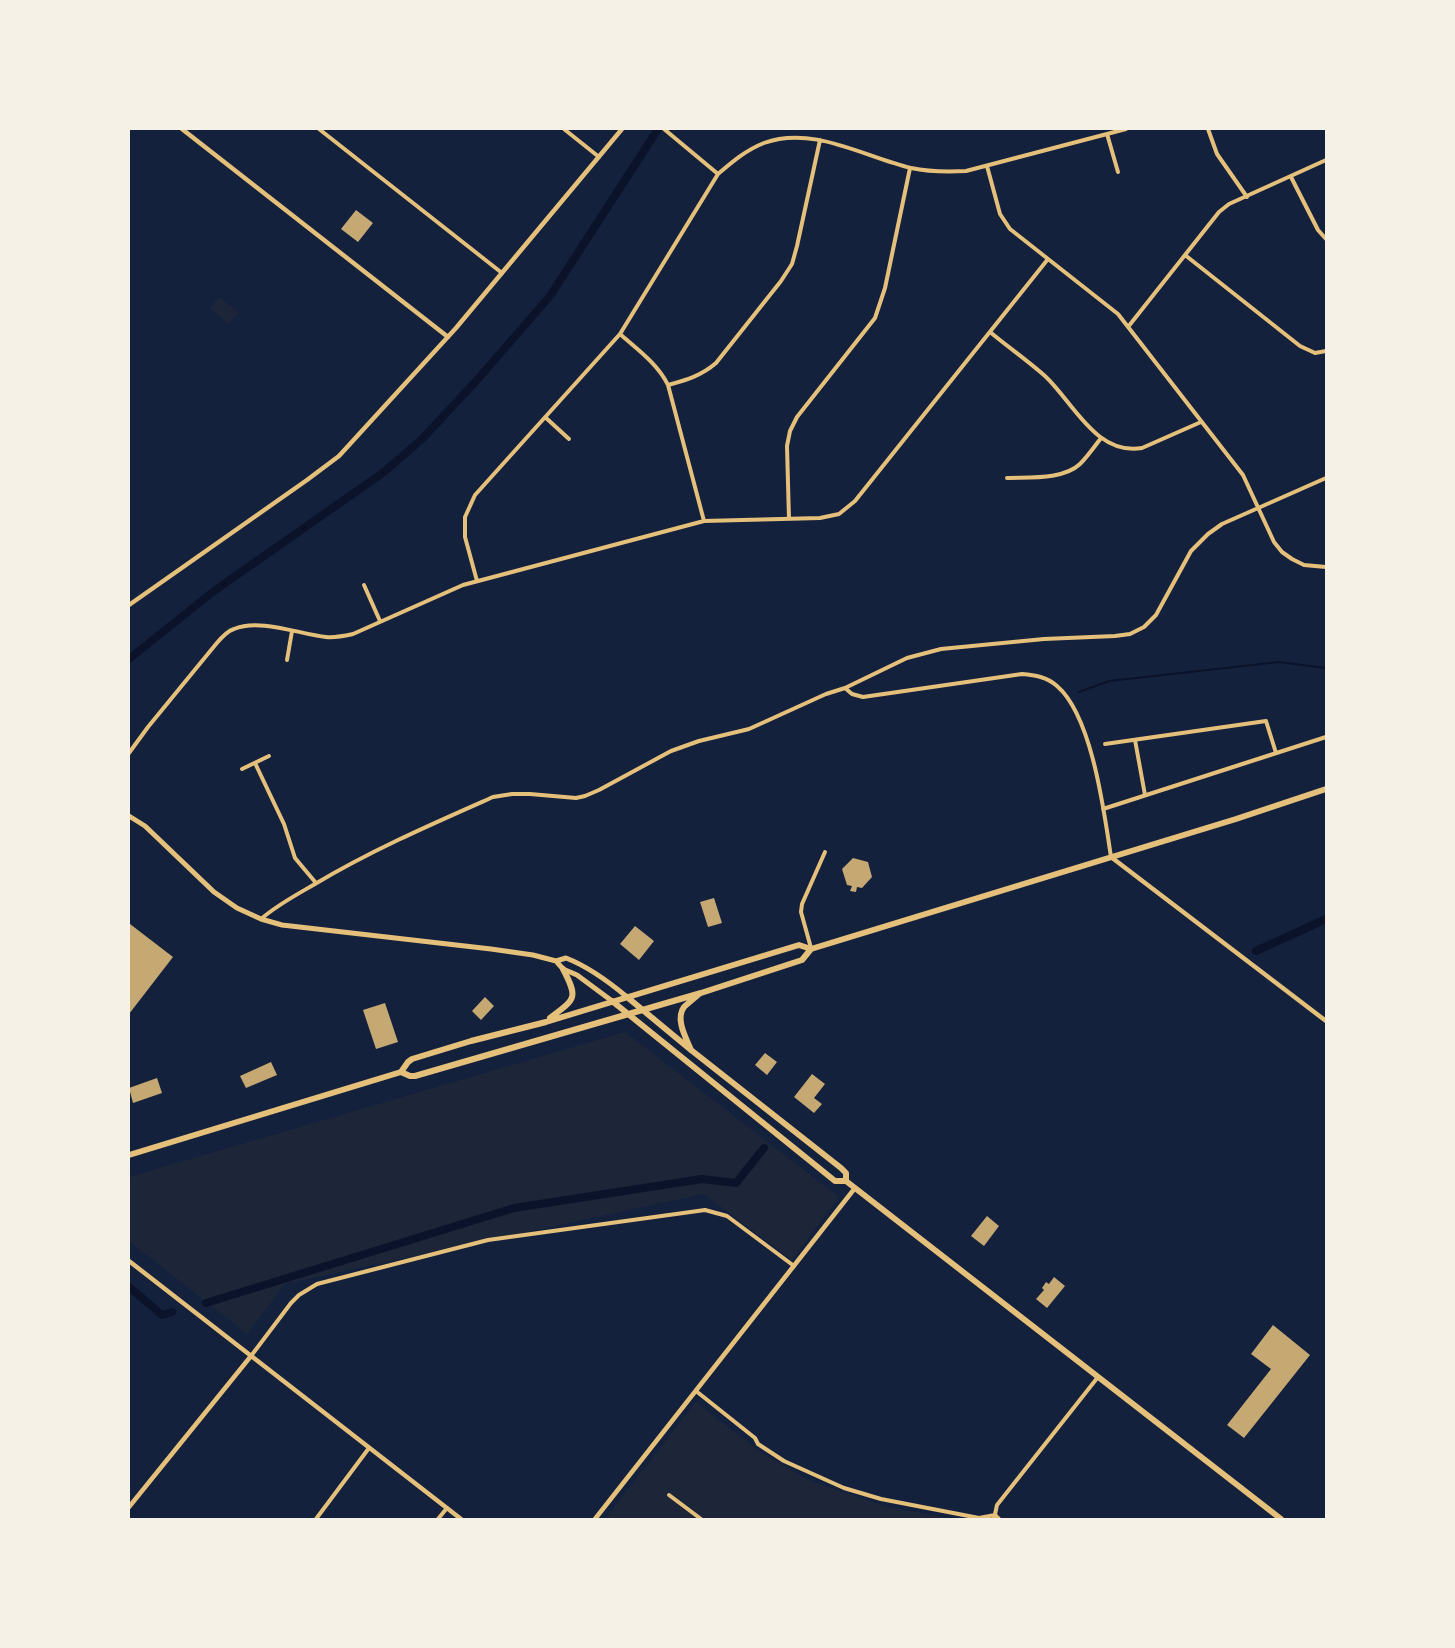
<!DOCTYPE html>
<style>
body{margin:0}
#map{position:relative;width:1455px;height:1648px;overflow:hidden;background:#14213d;font-family:"PT Serif",serif}
canvas{display:block}
.frame{position:absolute;inset:0;border:130px solid #f6f1e7;pointer-events:none}
</style>
<div id="map">
<canvas width="1455" height="1648"></canvas>
<div class="frame"></div>
</div>
<script>
const ctx = document.querySelector('canvas').getContext('2d');
ctx.lineJoin = 'round';
function paint(path, color) { ctx.fillStyle = color; ctx.fill(path, 'evenodd'); }
function trace(path, color, width, dash) { ctx.strokeStyle = color; ctx.lineWidth = width; ctx.lineCap = dash ? 'butt' : 'round'; ctx.setLineDash(dash || []); ctx.stroke(path); }
const green = new Path2D(`
 M219,297L238,312L229,324L210,308Z
 M625,1032L839,1197L792,1260L704,1194L285,1284L247,1334L129,1241V1177Z
 M696,1402L766,1456L811,1481L884,1506L953,1519H605Z`);
const stream = new Path2D(`
 M1079,692L1109,681L1279,662L1326,668`);
const canal = new Path2D(`
 M129,659L214,591L384,472L423,438L477,380L550,296L658,129
 M1256,951L1326,919
 M129,1287L162,1315L172,1312
 M206,1303L514,1208L702,1179L736,1183L764,1148`);
const building = new Path2D(`
 M356,210L373,223L358,242L341,229Z
 M853,858L868,862L872,877L862,888L857,887L856,892L850,891L852,886L847,885L842,869Z
 M714,898L722,923L708,927L700,902Z
 M130,924L173,957L129,1014V926Z
 M635,926L654,941L639,960L620,944Z
 M485,997L494,1006L481,1020L472,1011Z
 M385,1003L398,1042L376,1049L363,1010Z
 M765,1053L777,1062L767,1075L755,1065Z
 M271,1062L277,1075L246,1088L240,1076Z
 M812,1074L825,1084L814,1098L822,1104L814,1113L794,1097Z
 M157,1078L162,1093L133,1103L129,1088Z
 M987,1216L999,1226L984,1246L971,1236Z
 M1054,1277L1065,1286L1047,1308L1036,1299L1044,1290L1042,1288L1046,1282L1049,1284Z
 M1273,1325L1310,1355L1244,1438L1227,1425L1271,1369L1251,1354Z`);
const minor = new Path2D(`
 M319,129L502,273
 M564,129L599,157
 M664,129L718,174
 M1208,129L1217,154L1247,197
 M1107,134L1118,172
 M987,166L1000,214L1010,229L1118,314L1243,475L1274,542L1282,552L1292,559L1304,565L1326,567
 M1291,177L1318,230L1326,239
 M1185,255L1300,346L1315,353L1326,351
 M1128,327L1219,212L1229,204L1326,160
 M990,332C1008,347 1027,360 1045,376C1073,402 1096,456 1142,448L1201,422
 M620,334C637,349 658,364 668,385L704,521
 M668,385C686,380 701,376 716,363L781,281L792,264L797,246L820,140
 M545,417L569,439
 M1007,478C1029,477 1063,480 1080,464C1088,456 1095,446 1101,438
 M789,519L787,446L790,431L797,417L875,318L885,288L910,168
 M477,581L465,537V517L475,495L620,334L718,174C732,162 746,150 764,143C813,125 864,157 911,168C930,172 947,172 966,171L1126,129
 M364,585L380,621
 M287,660L292,631
 M845,688L852,694L863,697L1022,674C1035,675 1047,677 1057,686C1092,716 1104,811 1111,857
 M1135,740L1145,795
 M1105,744L1266,721L1276,753
 M129,753L148,727L216,644C221,638 227,631 234,629C259,618 299,634 326,637C335,638 344,636 353,634L463,585L704,521L820,518L839,514L855,501L1048,259
 M255,763L284,824L295,858L316,883
 M242,769L269,756
 M1103,809L1326,737
 M261,919C277,905 296,895 315,884C372,850 432,824 493,797L512,794H530L576,798L585,796L599,790L671,751L699,741L749,729L826,694L845,688L907,658L941,649L1044,639L1115,636L1130,634L1144,627L1156,615L1191,551L1208,534L1222,524L1326,478
 M811,948L801,912L802,904L825,852
 M251,1356L291,1303L299,1295L317,1284L488,1240L705,1210L727,1216L794,1266
 M696,1391L755,1438L758,1444L784,1461L844,1488L881,1499L979,1518L995,1515L999,1519
 M669,1495L701,1519
 M316,1519L369,1448
 M438,1519L447,1508
 M994,1519L997,1505L1098,1377`);
const tertiary = new Path2D(`
 M182,129L448,337
 M129,605L307,480L339,456L456,328L622,129
 M1111,857L1326,1021
 M129,1261L461,1519
 M129,1507L251,1356
 M595,1519L855,1188`);
const secondary = new Path2D(`
 M129,816L145,826L214,892L237,908L261,919L282,925L491,949L533,955L556,961L563,969L577,975L612,1001
 M556,961L566,958C589,967 608,981 627,997`);
const primary = new Path2D(`
 M627,997L691,1050L841,1168L846,1173V1181
 M612,1001L835,1181H846L1281,1519
 M550,1018C575,999 579,999 563,969
 M691,1050C686,1038 675,1019 684,1007C688,1003 695,998 699,994
 M401,1072L408,1062L412,1059L471,1041L546,1022L799,945L811,949
 M129,1155L401,1072L410,1076H415L701,993L802,960L811,949L1236,819L1326,789`);
paint(green, '#1d2539');
trace(stream, '#0b132b', 2);
trace(canal, '#0b132b', 8);
paint(building, '#c6a872');
trace(minor, '#e5c07b', 4);
trace(tertiary, '#e5c07b', 4.5);
trace(secondary, '#e5c07b', 5);
trace(primary, '#e5c07b', 6);
</script>
